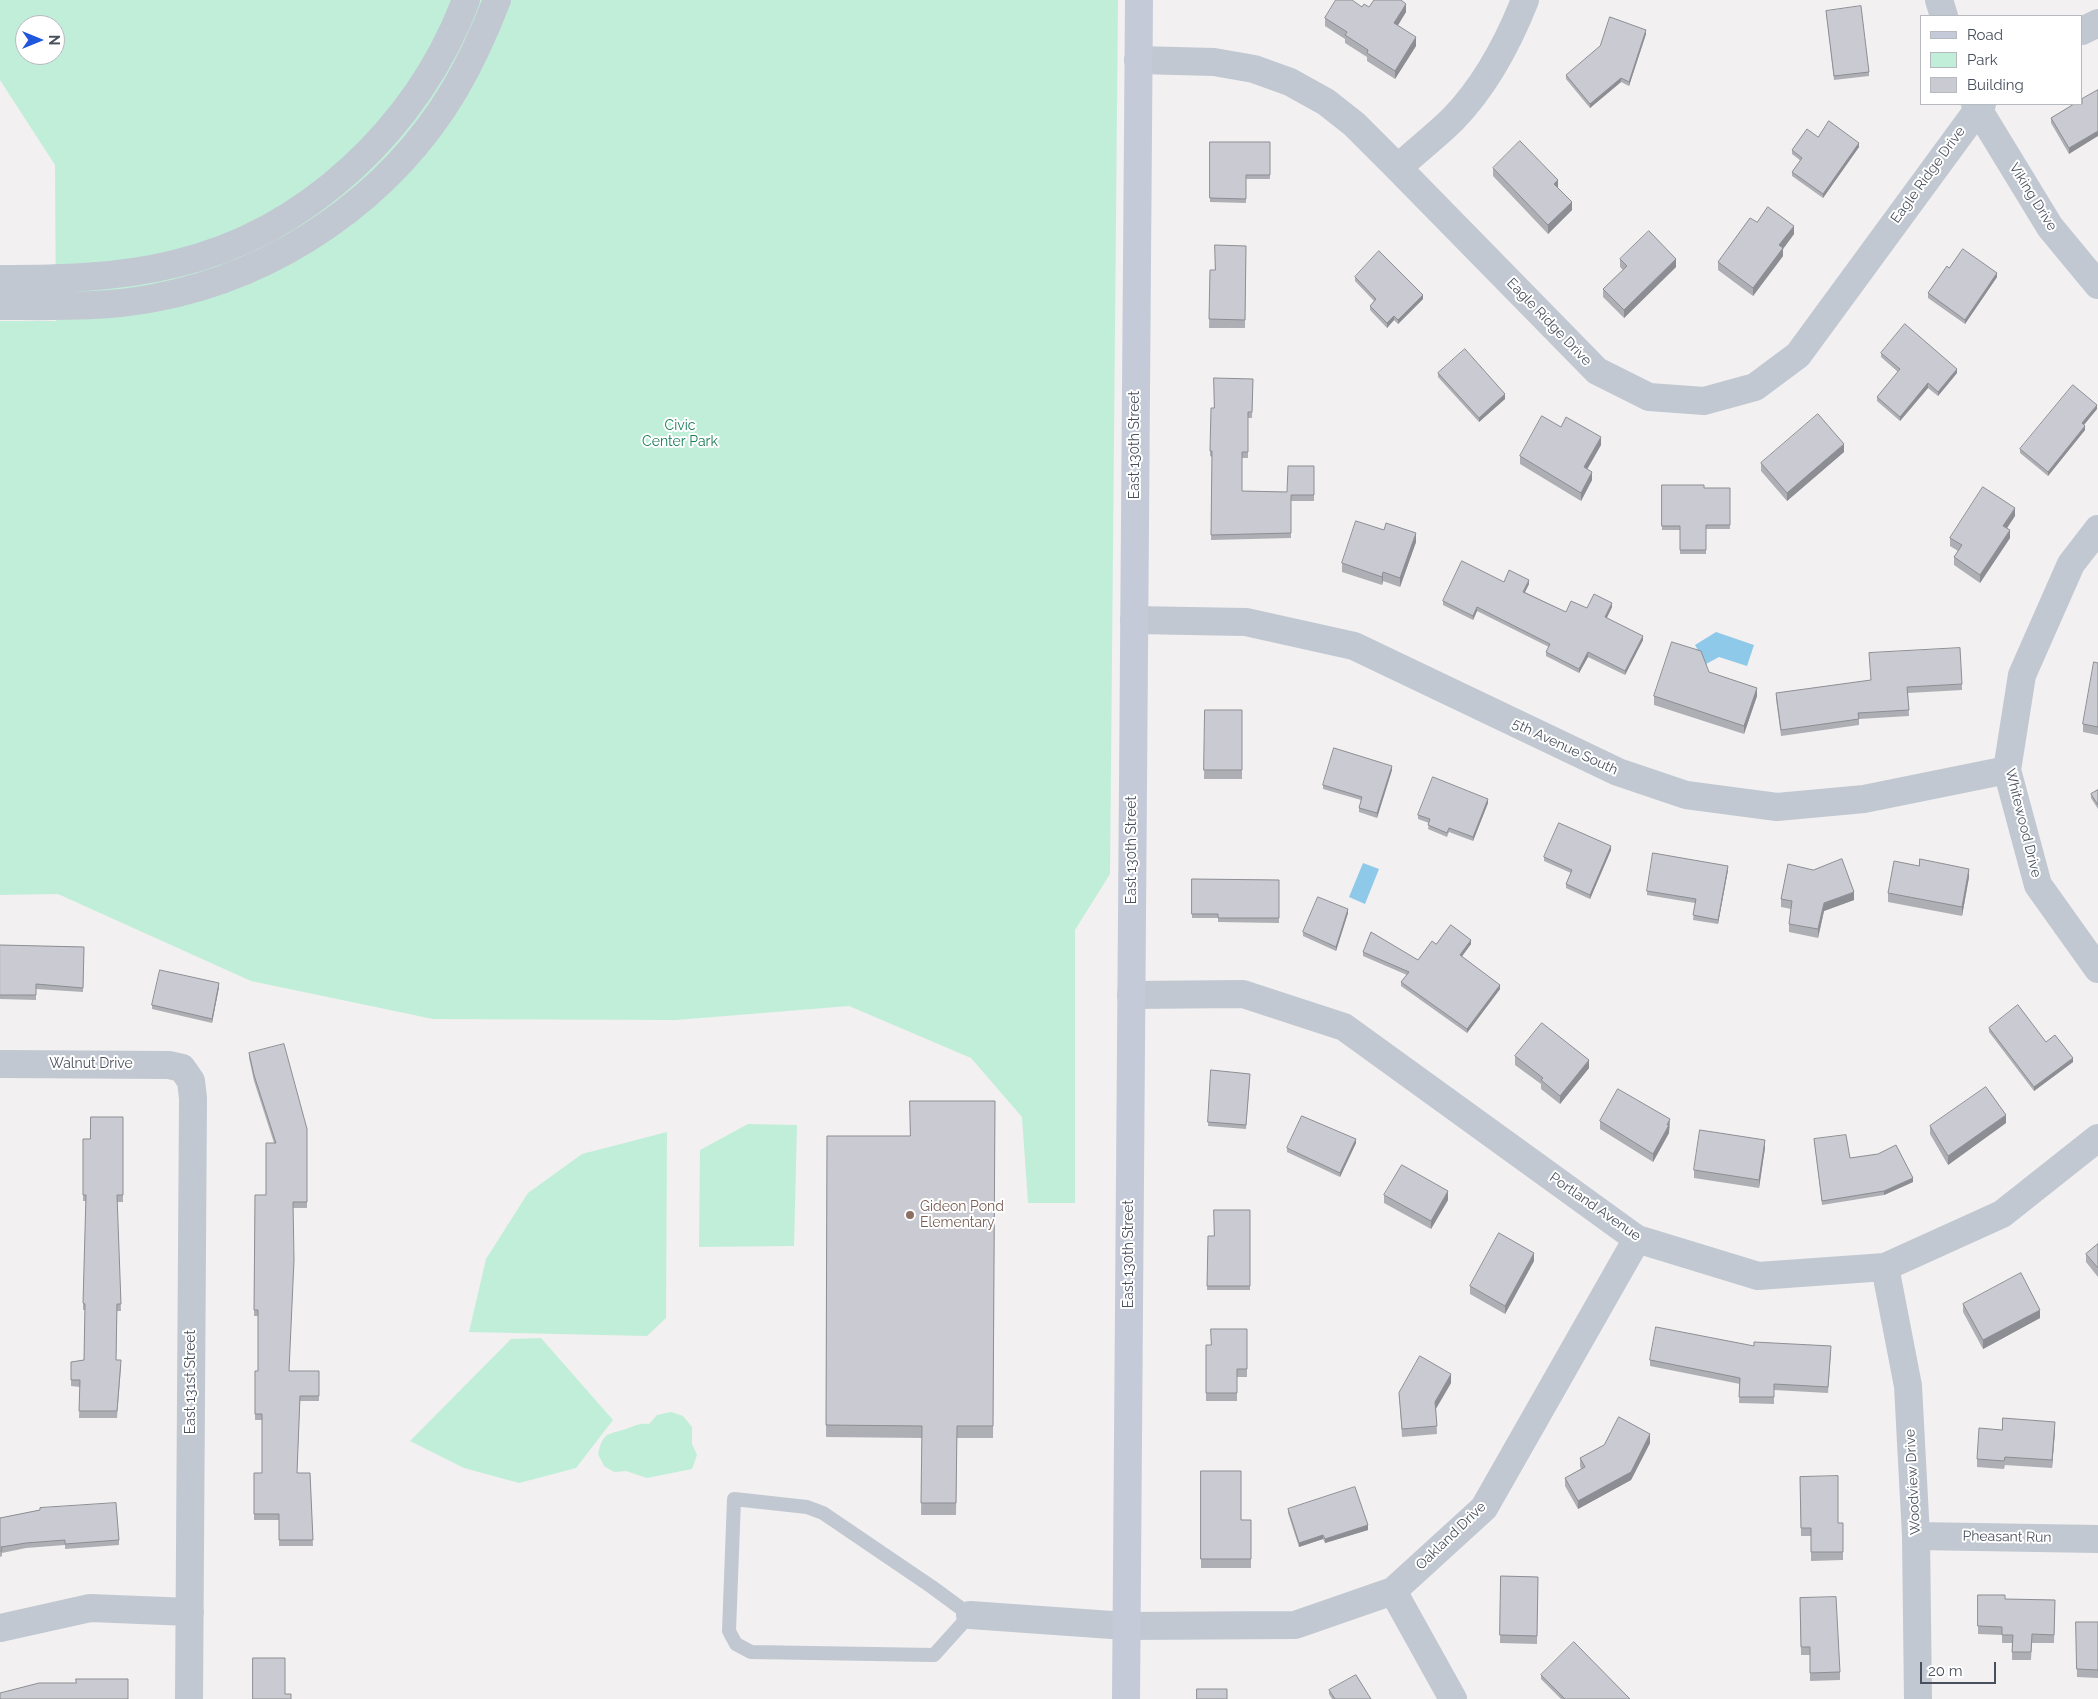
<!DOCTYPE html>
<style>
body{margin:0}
#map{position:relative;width:2098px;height:1699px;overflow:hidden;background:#f2f0f0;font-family:Raleway,sans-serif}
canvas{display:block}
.legend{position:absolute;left:1920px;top:15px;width:162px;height:90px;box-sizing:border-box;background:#fff;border:1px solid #b6b9be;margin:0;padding:6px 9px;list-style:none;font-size:15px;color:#49505d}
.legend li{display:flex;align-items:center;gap:10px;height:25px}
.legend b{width:25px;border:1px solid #b6b9be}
.north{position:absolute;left:15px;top:15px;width:50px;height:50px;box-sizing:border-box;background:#fff;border:1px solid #b6b9be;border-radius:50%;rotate:90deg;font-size:14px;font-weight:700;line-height:20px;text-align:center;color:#49505d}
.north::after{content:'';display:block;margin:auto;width:18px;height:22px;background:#1f56dd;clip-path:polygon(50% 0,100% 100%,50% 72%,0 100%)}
.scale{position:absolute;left:1920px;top:1662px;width:76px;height:22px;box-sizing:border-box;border:2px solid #49505d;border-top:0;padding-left:6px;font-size:15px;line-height:18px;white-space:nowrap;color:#49505d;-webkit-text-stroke:4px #fff;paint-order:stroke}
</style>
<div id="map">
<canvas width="2098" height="1699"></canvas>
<ul class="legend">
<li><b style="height:6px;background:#c4cad8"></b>Road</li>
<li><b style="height:14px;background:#c1eed9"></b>Park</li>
<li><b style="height:14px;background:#cacbd2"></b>Building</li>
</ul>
<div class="north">N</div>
<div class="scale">20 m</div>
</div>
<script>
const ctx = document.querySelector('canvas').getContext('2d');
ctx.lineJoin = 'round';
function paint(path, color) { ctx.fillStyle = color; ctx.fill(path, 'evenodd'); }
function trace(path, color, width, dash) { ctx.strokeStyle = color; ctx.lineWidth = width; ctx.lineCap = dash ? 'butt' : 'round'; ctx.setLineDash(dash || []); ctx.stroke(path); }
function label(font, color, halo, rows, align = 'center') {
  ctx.font = font + ' Raleway,sans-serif'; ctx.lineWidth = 4; ctx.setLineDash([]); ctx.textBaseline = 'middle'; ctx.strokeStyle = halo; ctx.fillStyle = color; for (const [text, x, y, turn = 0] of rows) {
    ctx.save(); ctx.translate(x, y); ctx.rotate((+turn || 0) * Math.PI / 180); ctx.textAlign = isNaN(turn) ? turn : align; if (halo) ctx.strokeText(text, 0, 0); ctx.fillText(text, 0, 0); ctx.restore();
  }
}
const green = new Path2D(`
 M0,0H1118L1110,874L1075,930V1203H1028L1022,1117L971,1058L849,1006L676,1020L433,1019L251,981L58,894L0,895V321H56L55,165L0,80ZM25,25H55V55H25Z
 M748,1124L797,1125L794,1246L699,1247L700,1150Z
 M667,1132L666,1318L647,1336L469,1332L486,1259L528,1193L582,1154Z
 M541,1338L613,1420L576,1468L519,1483L464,1468L410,1441L511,1339Z
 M671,1412L683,1416L692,1427V1444L697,1455L692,1469L647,1478L626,1471L614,1472L604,1466L598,1454C603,1432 607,1435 626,1429C635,1426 638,1423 649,1424L657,1415Z`);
const water = new Path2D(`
 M1716,632L1754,645L1747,666L1719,657L1706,664L1695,645Z
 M1363,863L1379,869L1365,904L1349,897Z`);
const lane = new Path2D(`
 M734,1499L807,1507L823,1513L932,1587L970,1615L934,1655L751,1652L736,1644L729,1631Z`);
const street = new Path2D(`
 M1939,0L1944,16
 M2082,31L2098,23
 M1138,60L1214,62L1254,69L1290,82L1326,102L1354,124L1398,168L1597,371L1649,397L1704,401L1755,387L1798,355L1982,104
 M1975,104L2050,227L2098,285
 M1398,168C1416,151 1436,136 1453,119C1486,85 1508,43 1525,0
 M0,279C58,279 117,278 174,264C307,233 418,127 466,0
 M0,306C51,306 104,308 154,298C278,275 391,197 455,89C472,60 485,31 497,0
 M2098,529L2071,564L2022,675L2007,770L2038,885L2098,969
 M1134,620L1246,622L1354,646L1618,772L1686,795L1777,807L1864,799L2007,770
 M1131,995L1243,994L1344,1027L1637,1239L1758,1276L1885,1267L2002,1214L2098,1138
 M0,1064L169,1065L182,1068L191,1081L193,1098L189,1699
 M1885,1267L1908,1386L1916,1536L1918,1699
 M1916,1536L2098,1539
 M1393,1591L1453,1699
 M970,1615L1126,1626L1295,1625L1393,1591L1484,1508L1637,1239
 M0,1628L90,1608L190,1612`);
const secondary = new Path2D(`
 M1126,1699L1139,0`);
const wall = new Path2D(`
 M1362,7L1406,12L1397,26L1416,46L1395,79L1367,61V57L1345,43V39L1325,26V18Z
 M1826,11L1869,72V76L1834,80Z
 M1646,34L1629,86L1621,82L1590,108L1566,79V75Z
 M2098,90L2069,154L2051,123V118Z
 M1210,142H1270V179H1246V203L1210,202Z
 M1859,147L1823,198L1792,176V172L1801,161L1792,154V150Z
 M1493,168L1558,188L1572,210L1548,234L1493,176Z
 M1757,222L1794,234L1783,249V256L1753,296L1718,270V262Z
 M1246,246L1245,328H1209L1210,270H1215Z
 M1620,259L1676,267L1624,318L1603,297V289L1623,270L1620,267Z
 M1949,268L1997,277L1965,324L1928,298V293Z
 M1355,277L1423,299L1398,324L1394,320L1387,328L1370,310V306L1374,301L1355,281Z
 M1881,353L1957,373L1938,396L1928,388L1900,421L1877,401V397L1898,372L1881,357Z
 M1438,373L1505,399L1479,422L1438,377Z
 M1253,379L1252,418H1248V458H1242V491L1287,492L1314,466V501H1291V538L1211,540L1212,457L1210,456V451L1214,408Z
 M2097,409L2084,425L2085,430L2048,476L2020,453V449Z
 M1561,427L1601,445L1587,469L1592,480L1581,501L1520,464V456Z
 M1844,452L1787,501L1761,471V463Z
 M1662,485L1704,488H1730V529H1706V554H1680V530H1662Z
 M2015,516L2007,528L2010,538L1980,583L1954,565V557L1958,551L1950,546V538Z
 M1416,542L1400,587L1383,581L1382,585L1342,572V563Z
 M1504,582L1529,584L1525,592L1566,612L1587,608L1612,607L1607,618L1643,640L1625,675L1588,657L1579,673L1546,656V652L1549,647L1477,611L1473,620L1443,605V601Z
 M2098,663V735L2083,732V724Z
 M1709,672L1757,696L1744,734L1654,705V696Z
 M1962,684V690L1908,693L1909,716L1859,719V725L1781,736L1776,699V693Z
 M1205,710H1242V779H1204Z
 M1392,770L1377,818L1359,812V808L1361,800L1323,789V785Z
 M2098,790V809L2091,798V794Z
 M1488,803L1473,841L1449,832L1447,837L1428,829L1429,823L1418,819V815Z
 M1611,850L1590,899L1566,888V884L1571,873L1544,861V857Z
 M1728,870L1718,924L1693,920L1695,903L1647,895V891Z
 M1969,877L1962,916L1888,902V893Z
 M1192,879L1279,880V923L1218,922V918H1192Z
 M1781,899L1854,900L1824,911L1818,938L1789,932V924L1791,909L1781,907Z
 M1348,913L1336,951L1303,936V932Z
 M1436,944H1471L1462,956L1500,989L1467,1033L1401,986V982L1407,975L1363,956V952L1418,960Z
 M0,945L84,947L83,992L36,989V1000L0,999Z
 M219,987L212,1023L152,1009V1005Z
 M1989,1028L2046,1042L2073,1062L2034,1091L1989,1032Z
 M249,1053L307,1129V1208H293L289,1371H319V1401H300L297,1473H310L313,1546H279V1520H254V1473H262V1420H255V1371H258V1316H254L255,1195H266L274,1143L254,1081L249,1058Z
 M1515,1056L1589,1068L1560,1104L1541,1089V1084L1515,1065Z
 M1211,1070L1250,1078L1246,1129L1208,1126Z
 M995,1101L993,1438H957L956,1515H921L922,1438L826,1437L827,1136H910Z
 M123,1117V1202H117L121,1311H117L116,1360L121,1367L117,1418H79L80,1387L71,1386V1362L84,1360L85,1310H83V1303L86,1201H83V1139H90Z
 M1600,1121L1670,1127L1669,1129V1133L1653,1162L1600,1129Z
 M2006,1123L1948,1165L1930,1134V1126Z
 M1814,1139L1850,1158L1913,1182L1884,1195L1822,1205Z
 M1356,1143L1340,1177L1287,1152V1148Z
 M1765,1148L1759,1188L1694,1178V1170Z
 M1384,1195L1448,1200L1431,1229L1384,1203Z
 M1250,1210V1290H1207L1208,1236H1214Z
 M2098,1244V1277L2086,1262V1254Z
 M1534,1261L1505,1314L1470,1294V1286Z
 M1963,1304L2040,1318L1983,1349L1963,1312Z
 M1247,1329V1377H1237V1401H1206V1345H1211Z
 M1754,1346L1831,1352L1828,1393L1774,1390V1404L1739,1403L1740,1384L1650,1366V1360Z
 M1451,1383L1436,1409L1437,1434L1402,1437L1399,1393Z
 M2002,1430L2055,1431L2052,1468L2005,1465L2004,1469L1977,1467V1459Z
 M1650,1443L1631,1480L1578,1509L1565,1486V1478L1581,1469L1580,1466V1458Z
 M1201,1471L1241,1520H1251V1568H1201Z
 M1800,1477L1838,1523H1843V1560L1811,1561V1536H1801Z
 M1288,1509L1368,1530L1325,1543L1323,1539L1299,1547L1288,1513Z
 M40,1510L119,1540V1545L65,1549V1545L26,1548L2,1553V1556L0,1557V1518Z
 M1501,1576L1538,1577L1537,1644L1500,1643Z
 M1978,1595L2005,1599L2055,1600L2054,1643H2032L2031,1660H2012V1643H2002V1635L1978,1634Z
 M1800,1598L1840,1672V1680L1810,1681V1655H1801Z
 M2076,1622H2098V1678L2077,1677Z
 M1541,1675L1630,1699H1561L1541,1679Z
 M1329,1690L1371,1699H1332L1329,1694Z`);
const shadedWall = new Path2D(`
 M1406,4V12L1394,32V23Z
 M1646,30V34L1629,86V82Z
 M1416,37V46L1395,79V71Z
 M1621,78V82L1590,108V104Z
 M2098,131V136L2069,154V148Z
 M1859,143V147L1823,198V194Z
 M1558,180V188L1554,184Z
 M1572,202V210L1548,234V225Z
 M1794,226V234L1783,249V256L1753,296V288L1779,245Z
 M1676,259V267L1624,318V310Z
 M1997,273V277L1965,324V320Z
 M1423,295V299L1398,324V320Z
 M1394,316V320L1387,328V323Z
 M1957,369V373L1938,396V392Z
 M1928,383V388L1900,421V417Z
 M1505,394V399L1479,422V418Z
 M2097,405V409L2082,427V423Z
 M2085,426V430L2048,476V472Z
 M1601,437V445L1584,475V467Z
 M1844,444V452L1787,501V493Z
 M1592,472V480L1581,501V493Z
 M2015,508V516L2003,534V526Z
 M2010,530V538L1980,583V575Z
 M1416,533V542L1400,587V578Z
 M1383,572V581L1382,585V577Z
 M1529,580V584L1523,596V592Z
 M1612,603V607L1605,621V617Z
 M1477,607V611L1473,620V616Z
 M1643,636V640L1625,675V671Z
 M1588,652V657L1579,673V669Z
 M1757,688V696L1744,734V726Z
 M1392,766V770L1377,818V813Z
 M1488,799V803L1473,841V837Z
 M1611,846V850L1590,899V895Z
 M1728,866V870L1718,924V920Z
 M1969,869V877L1962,916V907Z
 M1854,892V900L1824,911L1818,938V929L1824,903Z
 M1348,909V913L1336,951V947Z
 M1471,940V944L1460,959V955Z
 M219,983V987L212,1023V1019Z
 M1500,985V989L1467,1033V1029Z
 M2073,1058V1062L2034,1091V1087Z
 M1589,1060V1068L1560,1104V1096Z
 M2006,1115V1123L1948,1165V1156Z
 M1670,1119L1669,1133L1653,1162V1154Z
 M1356,1139V1143L1340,1177V1173Z
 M1765,1140V1148L1759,1188V1180Z
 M1913,1178V1182L1884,1195V1191Z
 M1448,1191V1200L1431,1229V1221Z
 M1534,1253V1261L1505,1314V1306Z
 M2040,1310V1318L1983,1349V1340Z
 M1451,1374V1383L1435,1410V1402Z
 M2055,1422V1431L2052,1468V1460Z
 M1650,1434V1443L1631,1480L1578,1509V1501Z
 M1368,1525V1530L1325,1543V1539Z
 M1323,1535V1539L1299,1547V1543Z`);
const building = new Path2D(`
 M1336,0H1352L1362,7L1364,4L1369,7L1374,0H1401L1406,4L1394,23L1416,37L1395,71L1367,53L1368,50L1345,35L1347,32L1325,18Z
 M1861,6L1869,72L1834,76L1826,11Z
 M1610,17L1646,30L1629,82L1621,78L1590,104L1566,75L1600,46Z
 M2098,90V131L2069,148L2051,118L2074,104H2082V99Z
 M1829,121L1859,143L1823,194L1792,172L1802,158L1792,150L1807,129L1818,137Z
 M1520,141L1558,180L1554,184L1572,202L1548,225L1493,168Z
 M1210,142H1270V175H1246V199L1210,198Z
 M1768,207L1794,226L1779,245L1783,248L1753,288L1718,262L1750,218L1757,222Z
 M1649,231L1676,259L1624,310L1603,289L1627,266L1620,259Z
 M1215,245L1246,246L1245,320L1209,319L1210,270H1215Z
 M1963,249L1997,273L1965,320L1928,293L1947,266L1949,268Z
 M1379,251L1423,295L1398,320L1394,316L1387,323L1370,306L1376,299L1355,277Z
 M1905,324L1957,369L1938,392L1928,383L1900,417L1877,397L1900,369L1881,353Z
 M1465,349L1505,394L1479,418L1438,373Z
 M1214,378L1253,379L1252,412H1248V452H1242V491L1287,492L1288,466H1314V495H1291V533L1211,535L1212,451H1210L1211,408H1214Z
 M2073,385L2097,405L2082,423L2085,426L2048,472L2020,449Z
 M1818,414L1844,444L1787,493L1761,463Z
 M1542,416L1561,427L1566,417L1601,437L1584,467L1592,472L1581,493L1520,456Z
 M1662,485H1704V488H1730V525H1706V550H1680V526H1662Z
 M1983,487L2015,508L2003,526L2010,530L1980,575L1954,557L1962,545L1950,538Z
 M1356,521L1384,530L1386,523L1416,533L1400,578L1383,572L1382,577L1342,563Z
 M1462,561L1504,582L1509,570L1529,580L1523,592L1566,612L1571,601L1587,608L1594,594L1612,603L1605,617L1643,636L1625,671L1588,652L1579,669L1546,652L1550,644L1477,607L1473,616L1443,601Z
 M1672,642L1701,651L1709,672L1757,688L1744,726L1654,696Z
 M1960,648L1962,684L1907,687L1909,710L1858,713L1859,719L1781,730L1776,693L1871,680L1869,653Z
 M2094,662L2098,663V727L2083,724Z
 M1205,710H1242V770H1204Z
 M1334,748L1392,766L1377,813L1359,808L1362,797L1323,785Z
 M1433,777L1488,799L1473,837L1449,828L1447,833L1428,825L1430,819L1418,815Z
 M2098,790V805L2091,794Z
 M1559,823L1611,846L1590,895L1566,884L1572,870L1544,857Z
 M1653,853L1728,866L1718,920L1693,915L1696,899L1647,891Z
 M1842,859L1854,892L1824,903L1818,929L1789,924L1792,901L1781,899L1788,864L1813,870Z
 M1920,859L1969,869L1962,907L1888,893L1894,861L1919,866Z
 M1192,879L1279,880V918H1218V914H1192Z
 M1318,897L1348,909L1336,947L1303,932Z
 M1451,925L1471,940L1460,955L1500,985L1467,1029L1401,982L1409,972L1363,952L1371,932L1418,960L1432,941L1436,944Z
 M0,945L84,947L83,988L36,984V995H0Z
 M160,970L219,983L212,1019L152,1005Z
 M2018,1005L2046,1042L2055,1035L2073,1058L2034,1087L1989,1028Z
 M1542,1023L1589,1060L1560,1096L1541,1080L1543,1078L1515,1056Z
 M284,1044L307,1129V1202H293L294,1260L289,1371H319V1396H300L297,1473H310L313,1540H279V1514H254V1473H262V1414H255V1371H258V1310H254L255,1195H266V1143H276L254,1075L249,1053Z
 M1211,1070L1250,1074L1246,1125L1208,1122Z
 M1986,1087L2006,1115L1948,1156L1930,1126Z
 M1618,1089L1670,1119L1667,1125H1669L1653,1154L1600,1121Z
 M910,1101H995L993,1426H957L956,1503H921L922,1426L826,1425L827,1136H910Z
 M1302,1116L1356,1139L1340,1173L1287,1148Z
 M91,1117H123V1195H117L121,1304H117L116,1360H121L117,1411H79L80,1380H71V1362L84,1360L85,1304L83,1303L86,1195H83V1139H90Z
 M1700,1130L1765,1140L1759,1180L1694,1170Z
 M1846,1135L1850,1158L1878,1154L1896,1145L1913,1178L1884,1191L1822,1201L1814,1139Z
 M1402,1165L1448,1191L1431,1221L1384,1195Z
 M1214,1210H1250V1286H1207L1208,1236H1214Z
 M1499,1233L1534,1253L1505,1306L1470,1286Z
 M2098,1244V1268L2086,1254Z
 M2021,1273L2040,1310L1983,1340L1963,1304Z
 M1656,1327L1754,1346V1342L1831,1346L1828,1387L1774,1384V1397H1739L1740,1378L1650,1360Z
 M1211,1329H1247V1369H1237V1393H1206V1345H1211Z
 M1420,1356L1451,1374L1435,1402L1437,1426L1402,1429L1399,1393Z
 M1619,1417L1650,1434L1631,1472L1578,1501L1565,1478L1585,1467L1580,1458L1604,1445Z
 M2003,1418L2055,1422L2052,1460L2005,1457L2004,1461L1977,1459L1979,1428L2002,1430Z
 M1201,1471H1241V1520H1251V1559H1201Z
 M1838,1476V1523H1843V1552H1811V1528H1801L1800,1477Z
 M1355,1487L1368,1525L1325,1539L1323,1535L1299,1543L1288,1509Z
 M116,1503L119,1540L65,1544V1540L26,1543L1,1547L2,1551H0V1518L40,1510V1508Z
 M1501,1576L1538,1577L1537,1636L1500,1635Z
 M1978,1595H2005V1599L2055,1600L2054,1635L2032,1634L2031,1652H2012L2013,1635H2002V1627L1978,1626Z
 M1836,1597L1840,1672L1810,1673V1647H1801L1800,1598Z
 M2076,1622H2098V1670L2077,1669Z
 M1574,1642L1630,1699H1565L1541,1675Z
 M253,1658H285V1694H291V1699H253Z
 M1356,1675L1371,1699H1335L1329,1690Z
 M76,1679H128V1699H0V1693L39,1683H76Z
 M1197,1689H1227V1699H1197Z`);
const markers = [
 [910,1215,5,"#8d6e63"]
];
const streetNames = [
 ["Eagle Ridge Drive",1928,175,-54],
 ["Viking Drive",2033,197,58],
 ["Eagle Ridge Drive",1549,322,46],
 ["East 130th Street",1135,445,-90],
 ["5th Avenue South",1565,747,25],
 ["Whitewood Drive",2023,823,76],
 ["East 130th Street",1132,850,-90],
 ["Walnut Drive",91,1064],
 ["Portland Avenue",1595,1207,35],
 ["East 130th Street",1129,1254,-90],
 ["East 131st Street",191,1382,-90],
 ["Woodview Drive",1913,1482,-93],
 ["Oakland Drive",1451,1536,-44],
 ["Pheasant Run",2007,1537,1]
];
const parkNames = [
 ["Civic",680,426],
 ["Center Park",680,442]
];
const educationNames = [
 ["Gideon Pond",920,1207],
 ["Elementary",920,1223]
];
paint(green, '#c1eed9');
paint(water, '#8fc9e9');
trace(lane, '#c1c8d1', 14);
trace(street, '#c1c8d1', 28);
trace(secondary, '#c4cad8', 28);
paint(wall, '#aeafb5');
paint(shadedWall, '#8d8e93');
paint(building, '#cacbd2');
trace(building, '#8d8e93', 1);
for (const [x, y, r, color] of markers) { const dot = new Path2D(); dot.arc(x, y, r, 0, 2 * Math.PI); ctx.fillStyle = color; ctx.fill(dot); trace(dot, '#fff', 2); }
label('14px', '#49505d', '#fff', streetNames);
label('14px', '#1a7d5a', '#fff', parkNames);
label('14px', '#785e54', '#fff', educationNames, 'left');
</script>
